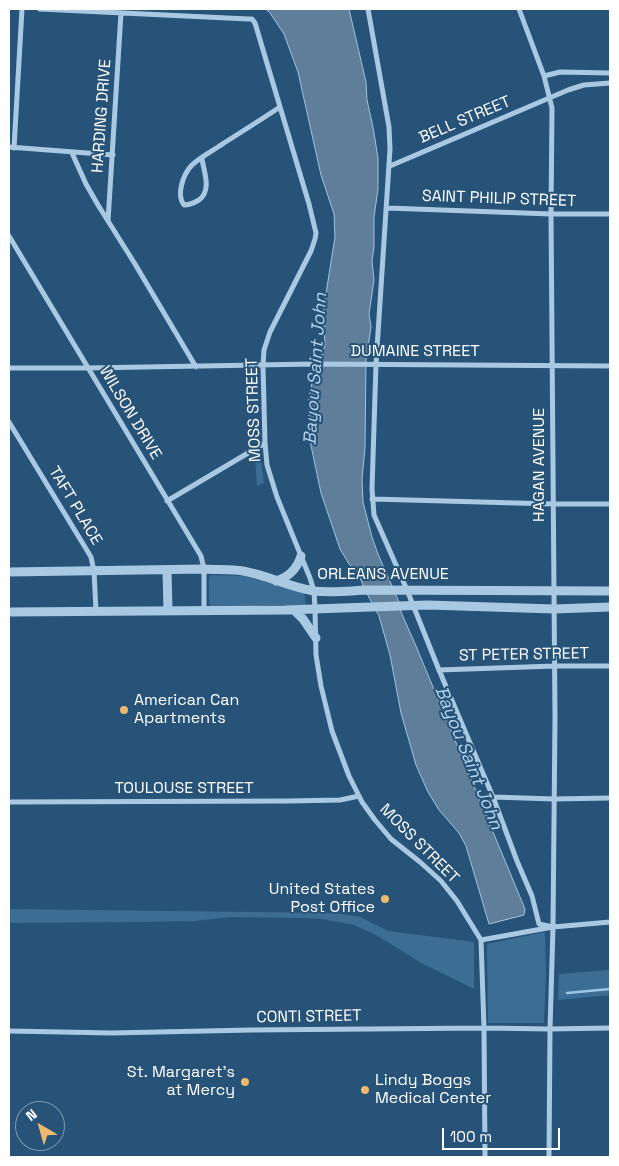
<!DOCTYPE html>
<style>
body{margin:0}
#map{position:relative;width:619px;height:1166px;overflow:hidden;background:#275378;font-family:"Space Grotesk",sans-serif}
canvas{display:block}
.frame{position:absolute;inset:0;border:10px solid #fff;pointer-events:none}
.north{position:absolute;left:15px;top:1101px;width:50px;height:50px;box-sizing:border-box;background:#275378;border:1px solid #7d98ae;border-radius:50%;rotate:322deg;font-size:14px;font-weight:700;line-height:20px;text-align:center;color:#fff}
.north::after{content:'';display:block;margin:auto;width:18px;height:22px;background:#ebba6f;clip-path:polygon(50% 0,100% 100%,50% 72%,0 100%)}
.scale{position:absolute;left:442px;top:1128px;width:118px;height:22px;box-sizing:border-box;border:2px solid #fff;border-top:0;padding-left:6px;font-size:15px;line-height:18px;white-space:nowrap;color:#fff;-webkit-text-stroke:4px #275378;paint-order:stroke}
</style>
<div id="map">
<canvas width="619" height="1166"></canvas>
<div class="frame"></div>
<div class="north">N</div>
<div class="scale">100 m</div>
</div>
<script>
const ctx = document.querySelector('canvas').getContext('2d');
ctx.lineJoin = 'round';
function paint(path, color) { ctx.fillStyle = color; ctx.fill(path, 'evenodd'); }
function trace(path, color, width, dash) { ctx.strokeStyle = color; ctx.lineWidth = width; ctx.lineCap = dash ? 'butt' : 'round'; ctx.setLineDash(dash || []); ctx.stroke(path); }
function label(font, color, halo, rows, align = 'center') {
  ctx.font = font + ' "Space Grotesk",sans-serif'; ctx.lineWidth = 4; ctx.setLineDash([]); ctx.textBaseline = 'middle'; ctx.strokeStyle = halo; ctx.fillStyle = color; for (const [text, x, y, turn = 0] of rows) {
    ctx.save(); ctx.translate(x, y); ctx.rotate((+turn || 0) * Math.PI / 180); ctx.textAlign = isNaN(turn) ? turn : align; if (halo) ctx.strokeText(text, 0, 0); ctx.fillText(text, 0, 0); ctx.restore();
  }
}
const green = new Path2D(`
 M260,453L264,483L257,486L255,455Z
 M212,575L246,576L304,593L306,604L304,605L211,606L209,603V577Z
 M9,909L334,913L360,917L388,931L474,942V989L423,964L376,935L354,925L322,919L300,918L231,917L195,921L140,922L9,923Z
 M545,932L546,975L544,1023H488L487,944Z
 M610,970V995L558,1000L559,974Z`);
const water = new Path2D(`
 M266,9H349L366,82L367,100L373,127L378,158V189L374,217V247L372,261L374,280L369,314L371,327L366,360L365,448L362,479L363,502L372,537L378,554L399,602L401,612L416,646L525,909L524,915L489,924L466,846L459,833L439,810L428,792L416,765L401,713L390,655L379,616L365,590L358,573L349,564L340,549L321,493L309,436V397L312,383L325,345L323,312L335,237L334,214L321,175L298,72L284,34L270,13Z`);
const stream = new Path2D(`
 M567,993L610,989`);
const minor = new Path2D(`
 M40,9L248,19H252L255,23L309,204L316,233L315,239L311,251L270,332L264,350L263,366L265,443L267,465L277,497L310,578L314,591L315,609L316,655L321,686L332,731L349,776L362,802L375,820L391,839L420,862L441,881L457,901L481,940L484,1028L485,1157
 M368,9L389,127L390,149L376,364L372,489L374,515L407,590L439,670L493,797L517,861L532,896L539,924L553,927
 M519,9L544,76L552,108L551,214L555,718L553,927L550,1029L549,1157
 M544,76L560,72L610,73
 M9,147L113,155
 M14,148L22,9
 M72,153L86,184L98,205L135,264L196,367
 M202,159C204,172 212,190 199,200C194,203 190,205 184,205C176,195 183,174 192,165C200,157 214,150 224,143C243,131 262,119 280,107
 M390,166L568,90L584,85L610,83
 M387,208L551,214H610
 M108,221L121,13
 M9,236L201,556L204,569V610
 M9,368H88L314,364L610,366
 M9,422L91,557L94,571L96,611
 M372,499L553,504H610
 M167,501L265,443
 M439,670L555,666H610
 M493,797L554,799L610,798
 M9,802L288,801L340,800L359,796
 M481,940L553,927L610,922
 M9,1031L112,1033L251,1030L484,1028L550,1029L610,1028`);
const tertiary = new Path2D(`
 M167,570L168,611
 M9,572L204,569C217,570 230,569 243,571C267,575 289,587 314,591C331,593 348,591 365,590L610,591
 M276,581C289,577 297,569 301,556
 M294,610L303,619L316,638
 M9,612L285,610L428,605L554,609L610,607`);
const markers = [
 [124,710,5,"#ebba6f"],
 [385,899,5,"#ebba6f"],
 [245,1082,5,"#ebba6f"],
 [365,1090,5,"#ebba6f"]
];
const streetNames = [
 ["HARDING DRIVE",102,116,-86],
 ["BELL STREET",465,120,-23],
 ["SAINT PHILIP STREET",499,199,2],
 ["DUMAINE STREET",415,352],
 ["MOSS STREET",254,410,-92],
 ["WILSON DRIVE",130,413,59],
 ["HAGAN AVENUE",540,465,-90],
 ["TAFT PLACE",75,506,59],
 ["ORLEANS AVENUE",383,575],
 ["ST PETER STREET",524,655,-1],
 ["TOULOUSE STREET",184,789],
 ["MOSS STREET",419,844,45],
 ["CONTI STREET",309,1017,-1]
];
const poiNames = [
 ["American Can",134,701],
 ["Apartments",134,719],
 ["United States",375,890,"right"],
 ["Post Office",375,908,"right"],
 ["St. Margaret's",235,1073,"right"],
 ["at Mercy",235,1091,"right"],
 ["Lindy Boggs",375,1081],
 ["Medical Center",375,1099]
];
const waterNames = [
 ["Bayou Saint John",316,369,-86],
 ["Bayou Saint John",468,758,68]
];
paint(green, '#3b6d95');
paint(water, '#5e7e99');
trace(water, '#9ec5e3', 1);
trace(stream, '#9ec5e3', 2.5);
trace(minor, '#a9c9e3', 5);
trace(tertiary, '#a9c9e3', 9);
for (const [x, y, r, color] of markers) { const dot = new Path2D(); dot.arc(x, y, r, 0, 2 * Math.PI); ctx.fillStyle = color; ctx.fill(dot); trace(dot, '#275378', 2); }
label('16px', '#fff', '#275378', streetNames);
label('16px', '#fff', '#275378', poiNames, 'left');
label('italic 18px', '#b4d3eb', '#275378', waterNames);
</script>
